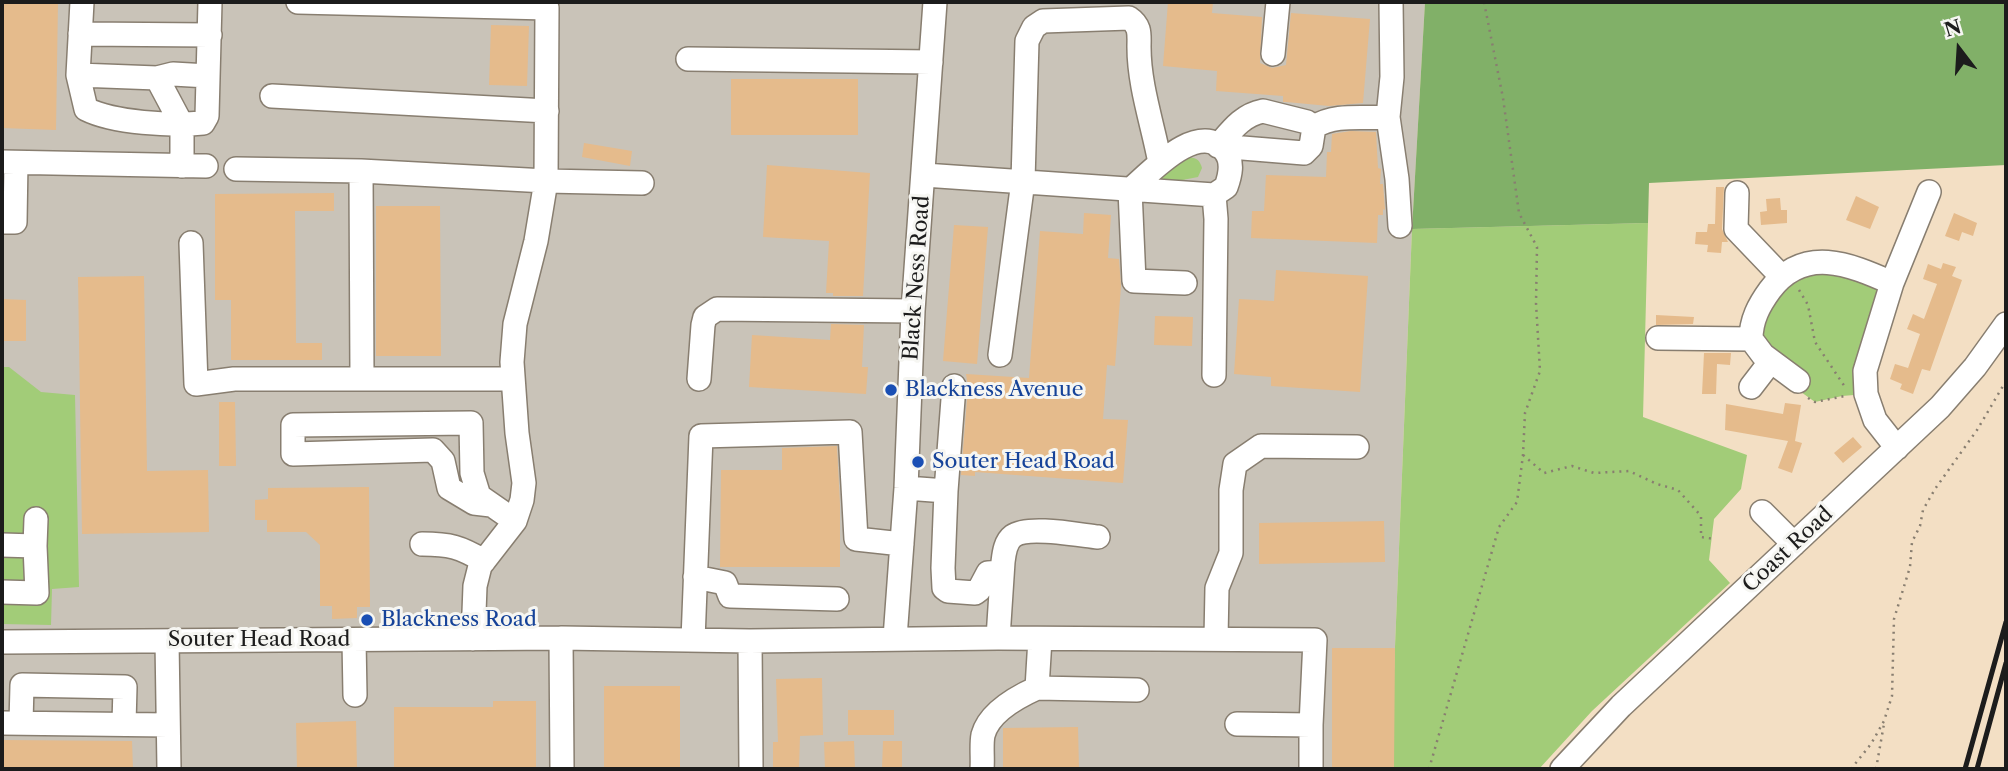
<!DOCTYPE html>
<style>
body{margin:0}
#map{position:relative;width:2008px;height:771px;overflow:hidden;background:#f3dfc4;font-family:"Libre Caslon Text",serif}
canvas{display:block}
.frame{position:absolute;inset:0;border:4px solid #1c1c1c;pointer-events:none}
.north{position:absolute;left:1924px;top:14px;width:70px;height:70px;-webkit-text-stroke:5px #f6f6f2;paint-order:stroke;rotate:343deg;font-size:19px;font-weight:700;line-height:28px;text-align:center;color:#1c1c1c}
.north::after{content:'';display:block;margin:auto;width:24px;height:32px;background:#1c1c1c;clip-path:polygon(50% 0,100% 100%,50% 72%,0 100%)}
</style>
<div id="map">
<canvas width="2008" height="771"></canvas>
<div class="frame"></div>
<div class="north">N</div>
</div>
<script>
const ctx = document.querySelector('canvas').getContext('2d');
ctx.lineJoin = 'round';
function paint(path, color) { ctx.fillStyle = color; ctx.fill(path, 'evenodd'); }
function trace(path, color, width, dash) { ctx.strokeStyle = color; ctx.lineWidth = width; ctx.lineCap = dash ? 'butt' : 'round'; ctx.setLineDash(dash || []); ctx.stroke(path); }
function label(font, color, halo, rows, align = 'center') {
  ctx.font = font + ' "Libre Caslon Text",serif'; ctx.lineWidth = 6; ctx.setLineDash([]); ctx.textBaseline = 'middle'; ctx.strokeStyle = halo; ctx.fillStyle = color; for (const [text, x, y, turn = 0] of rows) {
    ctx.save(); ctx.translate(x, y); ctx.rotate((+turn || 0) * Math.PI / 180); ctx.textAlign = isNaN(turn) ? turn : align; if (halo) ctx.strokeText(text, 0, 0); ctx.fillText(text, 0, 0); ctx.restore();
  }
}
const industrial = new Path2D(`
 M2,2H1425L1412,229L1390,769H2Z`);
const green = new Path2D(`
 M1186,158C1194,156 1200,159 1202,168L1198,177L1167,183L1160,180V176Z
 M1648,223L1643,417L1747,455L1741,489L1714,519L1709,560L1730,583L1592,711L1539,769H1390L1412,229Z
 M1792,269L1892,283L1866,394L1842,396L1815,402L1794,387L1751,330Z
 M2,367H9L41,392L75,395L79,587L52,589L51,625L2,624Z`);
const forest = new Path2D(`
 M1425,2H2006V165L1649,183L1648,223L1412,229Z`);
const building = new Path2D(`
 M2,2H58L56,130L2,128Z
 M1168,2H1213L1212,13L1262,17L1260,63L1272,68L1286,65L1291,13L1370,19L1363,103L1329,106L1286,102H1283V96L1216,91L1217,71L1163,66Z
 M491,25L529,26L527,86L489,85Z
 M731,79H858V135H731Z
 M1351,131L1376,132L1378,168L1381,169L1380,184H1383L1385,210L1383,209V215H1378L1377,243L1251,238L1252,211H1264L1266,175L1326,177L1327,152H1331L1332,134Z
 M584,143L632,151L630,166L582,157Z
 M767,165L870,173L863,296H833V293H826L829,241L763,237Z
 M1716,187H1724L1722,229L1728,242H1722L1721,253L1707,252L1708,245L1695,244L1696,232H1707L1708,224H1715Z
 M334,193V211H295L296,343H322V360H231V300H215V194Z
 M1856,196L1879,207L1870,229L1846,220Z
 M1780,198L1781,210H1787V223L1761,225L1760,212L1767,211L1766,199Z
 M376,206H440L441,356H376Z
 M1084,213L1111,215L1108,258L1119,259L1121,286L1115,366L1107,365L1103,419L1128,420L1123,483L975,472V476L961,475L968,387L966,374L1029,378L1040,231L1083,234Z
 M1954,213L1977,223L1973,236L1962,232L1959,241L1945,236Z
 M954,225L988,227L977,364L943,361Z
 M1943,263L1956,267L1952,276L1962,280L1930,371L1922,369L1913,394L1900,389L1902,384L1890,379L1895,364L1908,368L1920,334L1907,329L1913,314L1924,319L1937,284L1923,279L1928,264L1941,269Z
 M1276,270L1368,276L1360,392L1271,386V377L1234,374L1239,299L1274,301Z
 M144,276L147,471L208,470L209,532L82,534L78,277Z
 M2,299L26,300V341H2Z
 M1656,315L1694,317L1693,324L1656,325Z
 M1155,316L1193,317L1192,346L1154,345Z
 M831,324L864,325L862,367H868L866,394L749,387L752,335L830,340Z
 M1704,353H1731L1730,365L1717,364L1716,394H1702Z
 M219,402H235L236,466H219Z
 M1785,403L1801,405L1795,441L1802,443L1792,473L1778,468L1788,441L1725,430L1726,404L1783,414Z
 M1853,437L1862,447L1843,463L1834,453Z
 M837,446L840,504V567H720L721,470H782V448Z
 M369,487L370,607H357V618L332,619V606H320V545L306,532H267V520H255V500L268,499V488Z
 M1384,521L1385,562L1259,564V523Z
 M1332,648H1395L1394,769H1332Z
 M822,678L823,735L800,736L799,769H773V742H778L776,679Z
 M604,686H680V769H604Z
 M493,701H536V769H394V707H493Z
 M848,710H894V735H848Z
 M356,721L357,769H297L296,723Z
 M1078,727L1079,769H1003V728Z
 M2,740L132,741L133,769H3Z
 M854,741L855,769H825L824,742Z
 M883,741H902V769H882Z`);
const path = new Path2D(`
 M1799,290L1808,305L1815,342L1845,387
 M1808,398L1815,402L1845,396
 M1523,455L1544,473L1572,466L1594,473L1629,471L1657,484L1678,490L1701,516V537L1715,539
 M1429,769L1499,527L1517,502L1523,455L1525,413L1540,371L1536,303L1537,247L1519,213L1503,98L1484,2
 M1851,769L1871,744L1884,721L1892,696L1894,619L1910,567L1912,542L1920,526L1923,510L1935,489L1977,430L2006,381
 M1876,769L1884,724`);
const minor = new Path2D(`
 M82,2L78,75L86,109C114,123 171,126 203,123L207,116L210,2
 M298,2L547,8L546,181L642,183
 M80,34L210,35
 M1273,54L1278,2
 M688,59L931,62
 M78,75L157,78L173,74L208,76
 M157,78L182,125V166
 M272,96L547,111
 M1263,111L1307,122L1314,127L1311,146L1304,153L1218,146C1231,131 1242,115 1263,111Z
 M1388,117L1397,179L1400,226
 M1314,127C1336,113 1363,119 1388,117L1392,77L1391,2
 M2,162L206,166
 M236,169L361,171L546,181L536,241L515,324L512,362L517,433L524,483L522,500L515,521L480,566L475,586L473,639
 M361,171L362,378
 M924,175L1214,195L1226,187C1230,176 1234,162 1225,151C1198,119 1150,173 1130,190
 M1130,190L1134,281L1185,283
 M1737,193L1736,229L1781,276
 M2,222H15L16,163
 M191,243L196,384L234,379H513
 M1658,338L1751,339
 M1000,355L1023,181L1027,41L1034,27L1043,21L1129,18C1141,26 1139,35 1139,47C1139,86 1153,125 1160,163
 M1214,375L1216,219L1214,195
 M699,379L703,325L705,317L717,309L913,311
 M1798,381L1763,355L1751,339C1751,320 1759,305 1770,290C1804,245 1849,264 1892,283
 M1751,387L1771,361
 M1897,448L1875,420L1866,394L1865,371L1892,283L1929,192
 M906,488L946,491L954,386
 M946,491L943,568L944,588L948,591L975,593L979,590L988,573L1002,572
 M491,505L474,503L449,488L443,461L433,450L293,454V425L471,423L472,473L479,496L515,521
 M1762,512L1794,544
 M422,544C450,544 460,547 484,561
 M2,545L35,546L36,519
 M695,577L725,583L730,596L837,599
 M2,592L37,593L35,546
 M561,638L562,769
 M895,638L906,488L913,311L935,2
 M998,638L1003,562C1004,554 1005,542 1013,536C1028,525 1079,535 1098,537
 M1216,638L1217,588L1231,553V490L1235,464L1261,446L1357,447
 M354,640L355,695
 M693,640L701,436L850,432L856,539L902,544
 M167,641L169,769
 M750,641L751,769
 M2,642L561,638L750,641L998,638L1315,640L1311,725V769
 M1037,688L1137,690
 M2,723L168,725
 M21,723L22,685L125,687L124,724
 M1237,724L1311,725
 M982,769C983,759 981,745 983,735C989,712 1017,697 1037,688L1040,639
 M1562,769L1621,706L1940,407L1975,367L2006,324`);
const rail = new Path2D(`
 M1965,769L2006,622
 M1977,769L2006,663`);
const markers = [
 [891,390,7,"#1a4fb4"],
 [918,462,7,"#1a4fb4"],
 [367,620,7,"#1a4fb4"]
];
const streetNames = [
 ["Black Ness Road",917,278,-86],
 ["Coast Road",1788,550,-43],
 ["Souter Head Road",259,640]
];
const transitNames = [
 ["Blackness Avenue",905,390],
 ["Souter Head Road",932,462],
 ["Blackness Road",381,620]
];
paint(industrial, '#c9c3b8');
paint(green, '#a2cc78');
paint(forest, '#81b068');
paint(building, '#e5bb8c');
trace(minor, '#887e70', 26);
trace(path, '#887e70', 2.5, [2, 5]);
trace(minor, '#fff', 23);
trace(rail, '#1c1c1c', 5);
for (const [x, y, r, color] of markers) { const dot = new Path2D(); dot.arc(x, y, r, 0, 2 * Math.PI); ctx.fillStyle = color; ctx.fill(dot); trace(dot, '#f6f6f2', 2.5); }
label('21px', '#1c1c1c', '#f6f6f2', streetNames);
label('21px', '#164399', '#f6f6f2', transitNames, 'left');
</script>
